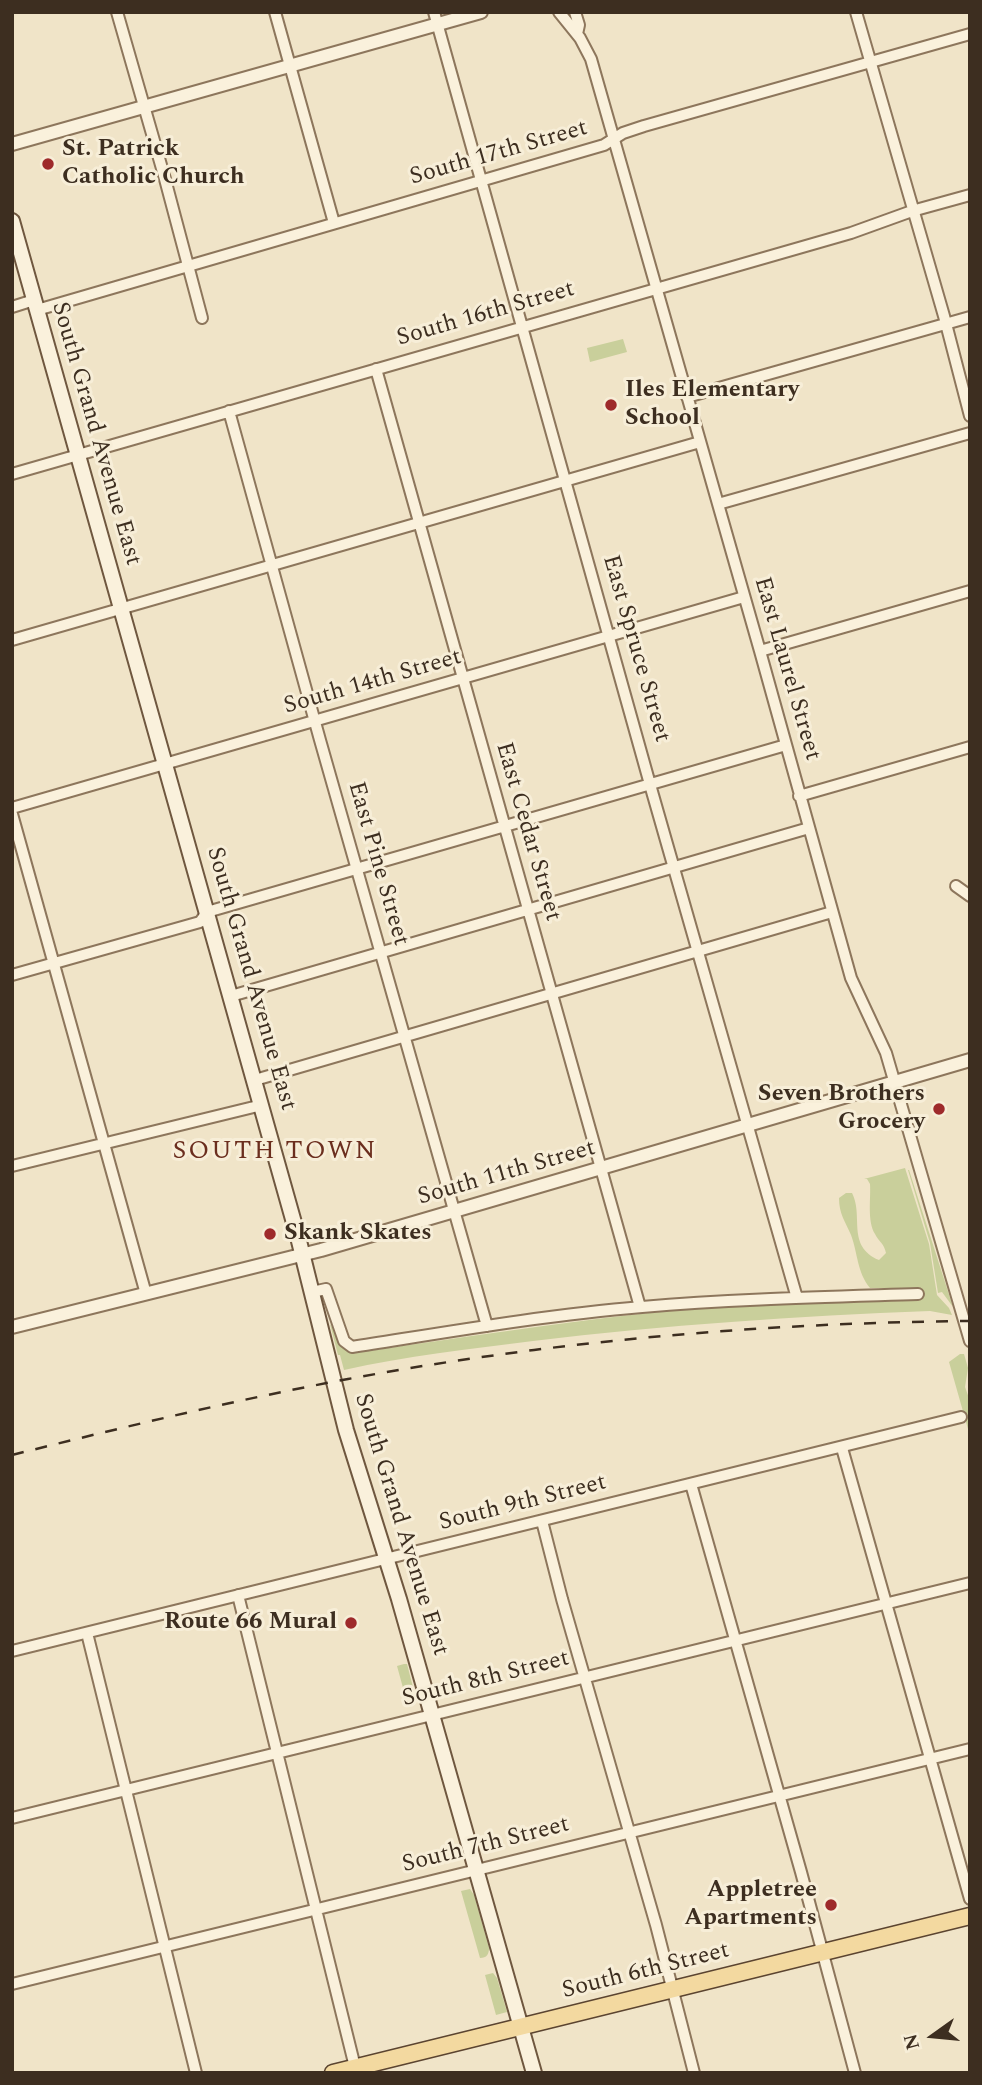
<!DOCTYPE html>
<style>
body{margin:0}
#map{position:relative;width:982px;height:2085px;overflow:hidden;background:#f0e4c8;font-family:Spectral,serif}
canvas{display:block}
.frame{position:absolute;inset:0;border:14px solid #3d2e20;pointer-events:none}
.north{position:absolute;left:898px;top:2001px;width:70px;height:70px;-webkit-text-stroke:5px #f7eed8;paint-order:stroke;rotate:255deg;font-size:19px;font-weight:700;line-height:28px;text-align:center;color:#3d2e20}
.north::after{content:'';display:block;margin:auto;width:24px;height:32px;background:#3d2e20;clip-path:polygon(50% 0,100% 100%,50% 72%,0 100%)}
</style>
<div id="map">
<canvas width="982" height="2085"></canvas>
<div class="frame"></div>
<div class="north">N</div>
</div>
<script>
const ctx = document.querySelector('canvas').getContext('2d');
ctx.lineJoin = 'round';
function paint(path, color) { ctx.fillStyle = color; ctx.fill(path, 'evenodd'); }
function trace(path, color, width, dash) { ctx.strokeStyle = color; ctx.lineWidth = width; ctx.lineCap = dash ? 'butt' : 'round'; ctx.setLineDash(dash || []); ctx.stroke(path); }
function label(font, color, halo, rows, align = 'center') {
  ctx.font = font + ' Spectral,serif'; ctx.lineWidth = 6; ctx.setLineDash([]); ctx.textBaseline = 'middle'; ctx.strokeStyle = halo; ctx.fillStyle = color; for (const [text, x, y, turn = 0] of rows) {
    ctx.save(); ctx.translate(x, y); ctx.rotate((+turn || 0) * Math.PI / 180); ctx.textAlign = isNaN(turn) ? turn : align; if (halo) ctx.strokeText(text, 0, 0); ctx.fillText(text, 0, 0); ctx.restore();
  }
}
const green = new Path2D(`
 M623,339L627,352L590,362L587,348Z
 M905,1168L929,1244L937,1295L949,1308L952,1315L930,1311C797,1316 665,1325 533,1341C470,1349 406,1356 344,1370L340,1355H338L330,1324L347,1350L355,1353C499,1332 641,1310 786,1301C830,1298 875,1300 919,1301L918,1288H870C857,1272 858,1254 851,1235C845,1221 839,1214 839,1198L846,1193H852C864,1216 846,1246 879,1260L886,1253C884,1243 879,1242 875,1234C867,1221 871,1198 870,1184L867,1179H864Z
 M908,1170H909L953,1307L942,1292L938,1293L930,1243Z
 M960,1354H964L968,1368L965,1387L970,1401V1429H968L949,1362Z
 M404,1664H407L415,1695L413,1705L408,1706L397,1666Z
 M470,1889L474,1895L489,1948C489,1954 487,1958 480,1958L461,1891Z
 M493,1973L497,1978L507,2012L496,2015L485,1975Z`);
const minor = new Path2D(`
 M117,12L165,179L202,318
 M275,12L334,223
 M434,12L653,795L797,1298
 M559,12L580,38L591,59L760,651L851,978L886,1053L970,1341
 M575,12L579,25L577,34
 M856,12L944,316L970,416
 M12,307L34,300
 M37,310L604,145L623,133L644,126L970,34
 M376,369L640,1307
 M687,397L970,317
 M229,411L320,740L487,1326
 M12,474L851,233L912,211L970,195
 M718,504L970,433
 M12,640L700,442
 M760,651L970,591
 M799,796L970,747
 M12,808L744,597
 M12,814L146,1294
 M956,886L970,896
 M12,975L200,922L207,912L786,745
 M231,996L809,828
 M255,1080L832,912
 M12,1166L262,1105
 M312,1292L326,1289L344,1341L352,1347C448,1332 545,1315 642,1307C734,1299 826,1297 918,1294
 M842,1448L970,1899
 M691,1484L801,1872L855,2073
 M542,1521L562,1599L656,1925L694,2073
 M238,1595L356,2071
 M87,1633L196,2073
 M12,1651L961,1417
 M12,1818L970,1583
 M12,1984L970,1749`);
const tertiary = new Path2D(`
 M12,144L481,12
 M12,1327L321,1250L970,1060`);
const secondary = new Path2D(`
 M12,221L298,1237L346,1430L399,1599L534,2073`);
const primary = new Path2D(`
 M333,2073L970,1916`);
const rail = new Path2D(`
 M12,1455C124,1427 235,1400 348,1379C553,1341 761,1323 970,1321`);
const markers = [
 [48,164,7,"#9e2a2b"],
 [611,405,7,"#9e2a2b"],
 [939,1109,7,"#9e2a2b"],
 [270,1234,7,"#9e2a2b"],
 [351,1623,7,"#9e2a2b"],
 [831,1905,7,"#9e2a2b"]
];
const poiNames = [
 ["St. Patrick",62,150],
 ["Catholic Church",62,178],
 ["Iles Elementary",625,391],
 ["School",625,419],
 ["Seven Brothers",925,1095,"right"],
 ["Grocery",925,1123,"right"],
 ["Skank Skates",284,1234],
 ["Route 66 Mural",337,1623,"right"],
 ["Appletree",817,1891,"right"],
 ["Apartments",817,1919,"right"]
];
const streetNames = [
 ["South 17th Street",499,154,-16],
 ["South 16th Street",486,315,-16],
 ["South Grand Avenue East",95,434,74],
 ["East Spruce Street",635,649,74],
 ["East Laurel Street",786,669,74],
 ["South 14th Street",373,683,-16],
 ["East Cedar Street",527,832,74],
 ["East Pine Street",377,864,74],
 ["South Grand Avenue East",250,979,74],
 ["South 11th Street",507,1174,-16],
 ["South 9th Street",523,1504,-14],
 ["South Grand Avenue East",400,1525,73],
 ["South 8th Street",486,1680,-14],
 ["South 7th Street",486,1846,-14],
 ["South 6th Street",646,1972,-14]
];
const neighbourhoodNames = [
 ["SOUTH TOWN",275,1153]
];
paint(green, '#c9cf9b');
trace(minor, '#8d765c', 14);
trace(tertiary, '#8d765c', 16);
trace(secondary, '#6f573f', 18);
trace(primary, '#5b4430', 19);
trace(minor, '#faf1dc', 10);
trace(tertiary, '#faf1dc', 12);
trace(secondary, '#faf1dc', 14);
trace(primary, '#f3d9a0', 16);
trace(rail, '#3d2e20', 2.5, [12, 12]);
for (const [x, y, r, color] of markers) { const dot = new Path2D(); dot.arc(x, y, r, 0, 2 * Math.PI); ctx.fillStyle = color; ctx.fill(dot); trace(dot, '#f7eed8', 2.5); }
label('bold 24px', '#3d2e20', '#f7eed8', poiNames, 'left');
label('24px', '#3d2e20', '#f7eed8', streetNames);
ctx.letterSpacing = '2px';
label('26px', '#6b2e1e', '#f7eed8', neighbourhoodNames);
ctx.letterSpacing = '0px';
</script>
